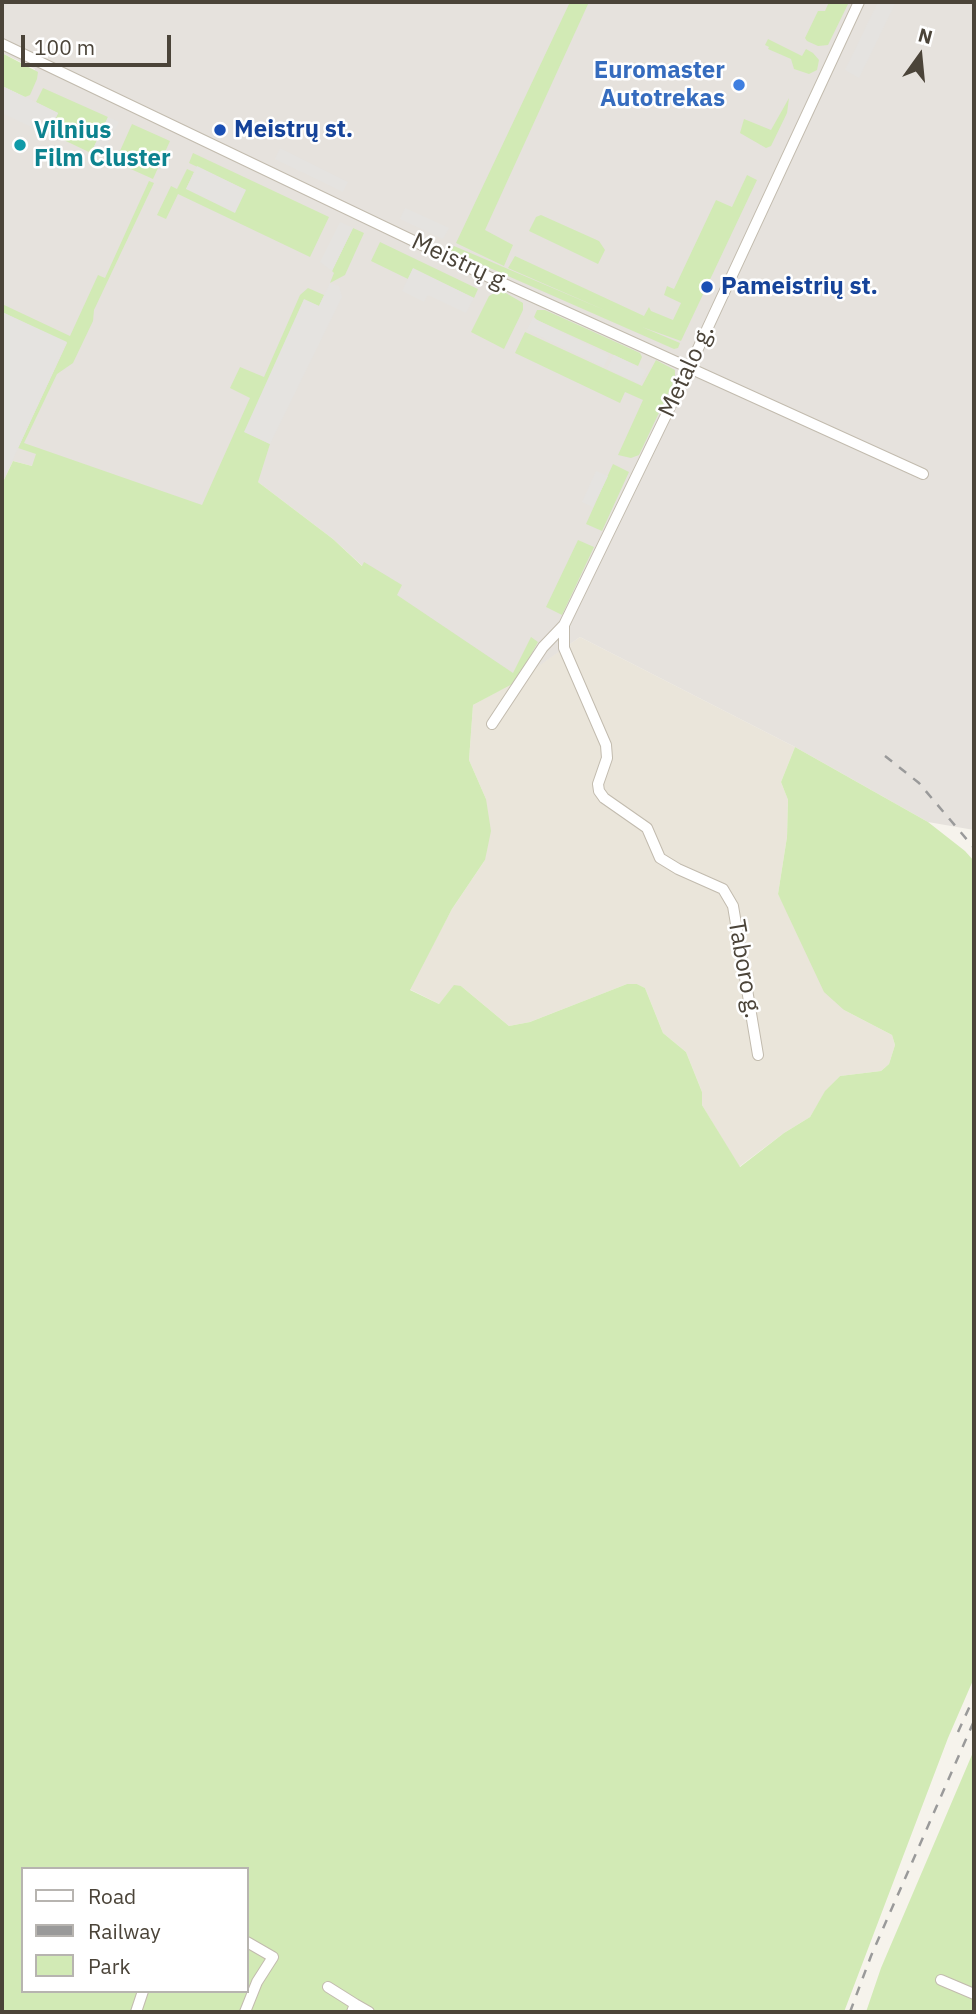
<!DOCTYPE html>
<meta charset="utf-8">
<style>
body{margin:0}
#map{position:relative;width:976px;height:2014px;overflow:hidden;background:#f6f3ec;font-family:"IBM Plex Sans",sans-serif}
canvas{display:block}
.frame{position:absolute;inset:0;border:4px solid #4b4439;pointer-events:none}
.legend{position:absolute;left:21px;top:1867px;width:228px;height:126px;box-sizing:border-box;background:#fff;border:2px solid #b7b4b0;margin:0;padding:9px 12px;list-style:none;font-size:21px;color:#4b4439}
.legend li{display:flex;align-items:center;gap:14px;height:35px}
.legend b{width:35px;border:2px solid #b7b4b0}
.north{position:absolute;left:885px;top:21px;width:70px;height:70px;-webkit-text-stroke:5px #fff;paint-order:stroke;rotate:15deg;font-size:19px;font-weight:700;line-height:28px;text-align:center;color:#4b4439}
.north::after{content:'';display:block;margin:auto;width:24px;height:32px;background:#4b4439;clip-path:polygon(50% 0,100% 100%,50% 72%,0 100%)}
.scale{position:absolute;left:21px;top:35px;width:150px;height:32px;box-sizing:border-box;border:4px solid #4b4439;border-top:0;padding-left:9px;font-size:21px;line-height:24px;white-space:nowrap;color:#4b4439;-webkit-text-stroke:5px #fff;paint-order:stroke}
</style>
<div id="map">
<canvas width="976" height="2014"></canvas>
<div class="frame"></div>
<ul class="legend">
<li><b style="height:9px;background:#fff"></b>Road</li>
<li><b style="height:9px;background:#9a9a9a"></b>Railway</li>
<li><b style="height:19px;background:#d2eab5"></b>Park</li>
</ul>
<div class="north">N</div>
<div class="scale">100 m</div>
</div>
<script>
const ctx = document.querySelector('canvas').getContext('2d');
ctx.lineJoin = 'round';
function paint(path, color) { ctx.fillStyle = color; ctx.fill(path, 'evenodd'); }
function trace(path, color, width, dash) { ctx.strokeStyle = color; ctx.lineWidth = width; ctx.lineCap = dash ? 'butt' : 'round'; ctx.setLineDash(dash || []); ctx.stroke(path); }
function label(font, color, halo, rows, align = 'center') {
  ctx.font = font + ' "IBM Plex Sans",sans-serif'; ctx.lineWidth = 5; ctx.setLineDash([]); ctx.textBaseline = 'middle'; ctx.strokeStyle = halo; ctx.fillStyle = color; for (const [text, x, y, turn = 0] of rows) {
    ctx.save(); ctx.translate(x, y); ctx.rotate((+turn || 0) * Math.PI / 180); ctx.textAlign = isNaN(turn) ? turn : align; if (halo) ctx.strokeText(text, 0, 0); ctx.fillText(text, 0, 0); ctx.restore();
  }
}
const residential = new Path2D(`
 M580,637L795,747L781,782L788,800L787,837L778,894L844,1010L892,1035L895,1045L889,1064L881,1071L840,1076L825,1092L810,1117L784,1133L739,1167L702,1105V1092L686,1052L663,1033L645,988L637,984H627L530,1022L509,1026L461,986H454L439,1004L409,989L452,909L485,860L486,799L469,760L473,705L516,681Z`);
const industrial = new Path2D(`
 M2,2H974V830L928,822L795,747L580,637L516,682L417,616L333,539L258,482L203,511L13,461L2,484V86L25,97L35,69L2,53Z`);
const green = new Path2D(`
 M570,2H589L485,230L513,245L504,266L456,243Z
 M829,2H849L828,45L818,46L807,41L805,38L818,11H825Z
 M768,39L802,56L806,49L813,53L819,60L817,70L809,74L794,69L791,59L768,49L769,47L765,45Z
 M2,53L38,72L37,79L30,95L25,97L2,86Z
 M43,88L108,117L91,153L49,133L58,113L36,102Z
 M789,98L787,113L771,146L766,148L740,133L744,119L771,130Z
 M132,124L170,141L153,179L115,162Z
 M193,153L329,217L310,257L178,194L166,219L157,215L171,186L177,189L187,169L194,172L186,189L246,190L189,163Z
 M747,175L757,180L681,341L642,327L680,343L678,348L674,349L451,251L454,246L609,312L508,268L515,256L644,316L649,307L651,311L673,320L681,303L664,295L667,286L674,289L716,200L732,207Z
 M149,181L154,183L94,310L93,321L73,363L57,374L24,443L202,505L250,398L230,388L240,367L264,377L300,295L308,288L324,295L319,306L304,300L245,432L270,444L258,482L333,539L362,566L364,562L402,585L397,595L513,673L531,637L538,642L516,682L473,705L469,760L486,799L491,831L485,860L452,909L410,990L439,1004L454,985L461,986L509,1026L530,1022L627,984H637L645,988L663,1033L686,1052L702,1092V1105L740,1167L784,1133L810,1117L825,1091L840,1076L881,1071L889,1064L895,1045L892,1035L844,1010L824,992L778,894L787,837L788,800L781,782L795,747L928,822L965,851L974,861V1678L948,1738L844,2012H2V484L13,461L32,466L36,454L18,448L67,343L2,312V304L70,336L98,275L105,278ZM23,1869H247V1991H23Z
 M541,215L599,241L605,250L598,264L529,231L536,217Z
 M353,228L364,233L345,275L330,283L334,273L332,271Z
 M380,242L478,289L474,298L413,269L408,279L371,261Z
 M498,291L504,292L523,303V310L504,349L471,332L489,296Z
 M537,310H545L640,353L642,357L638,366L537,320L534,317Z
 M525,332L642,386L656,360L675,370V379L639,455L631,458L618,455L643,400L625,392L620,403L515,353Z
 M613,464L629,472L602,531L586,524Z
 M578,540L594,547L562,615L546,607Z
 M974,1750V2012H866L881,1968Z`);
const parking = new Path2D(`
 M878,2H896L859,78L845,70Z
 M2,86L58,113L49,133H44L2,113Z
 M108,117L119,122L101,158L91,153Z
 M280,148L348,182L343,192L275,159Z
 M197,166L246,190L235,213L186,189Z
 M405,208L449,228L443,239L400,219Z
 M340,222L353,228L332,271L320,262Z
 M413,268L474,298L466,313L428,295L424,302L402,291Z
 M330,283L339,286L342,297L270,444L244,432L304,299L319,306Z
 M2,312L67,342L2,483Z
 M533,318L609,355L604,367L527,330Z
 M614,355L647,371L640,384L607,369Z
 M596,471L608,476L593,507L582,502Z`);
const street = new Path2D(`
 M2,44L489,277L923,474
 M564,626V648L606,745L607,758L598,784L599,791L604,798L647,828L660,858L678,869L723,889L733,906L758,1055
 M492,724L543,647L564,625L689,368L859,2
 M941,1980L974,1994
 M328,1987L355,2004L352,2012
 M355,2004L369,2012
 M136,2012L143,1991
 M245,2012L257,1982L273,1957L247,1942`);
const rail = new Path2D(`
 M885,756L919,783L974,848
 M958,1732L974,1697
 M850,2012L871,1956L974,1721`);
const markers = [
 [739,85,7,"#3f7fe0"],
 [220,130,7,"#1a4fb4"],
 [20,145,7,"#0f9aa8"],
 [707,287,7,"#1a4fb4"]
];
const shopNames = [
 ["Euromaster",725,71],
 ["Autotrekas",725,99]
];
const transitNames = [
 ["Meistrų st.",234,130],
 ["Pameistrių st.",721,287]
];
const cultureNames = [
 ["Vilnius",34,131],
 ["Film Cluster",34,159]
];
const streetNames = [
 ["Meistrų g.",461,263,25],
 ["Metalo g.",687,371,-65],
 ["Taboro g.",744,969,80]
];
paint(residential, '#eae5da');
paint(industrial, '#e6e2dd');
paint(green, '#d2eab5');
paint(parking, '#e5e3e0');
trace(street, '#c2bbae', 12);
trace(street, '#fff', 10);
trace(rail, '#9a9a9a', 2.5, [9, 9]);
for (const [x, y, r, color] of markers) { const dot = new Path2D(); dot.arc(x, y, r, 0, 2 * Math.PI); ctx.fillStyle = color; ctx.fill(dot); trace(dot, '#fff', 2.5); }
label('bold 24px', '#366cbe', '#fff', shopNames, 'right');
label('bold 24px', '#164399', '#fff', transitNames, 'left');
label('bold 24px', '#0d838f', '#fff', cultureNames, 'left');
label('24px', '#4b4439', '#fff', streetNames);
</script>
